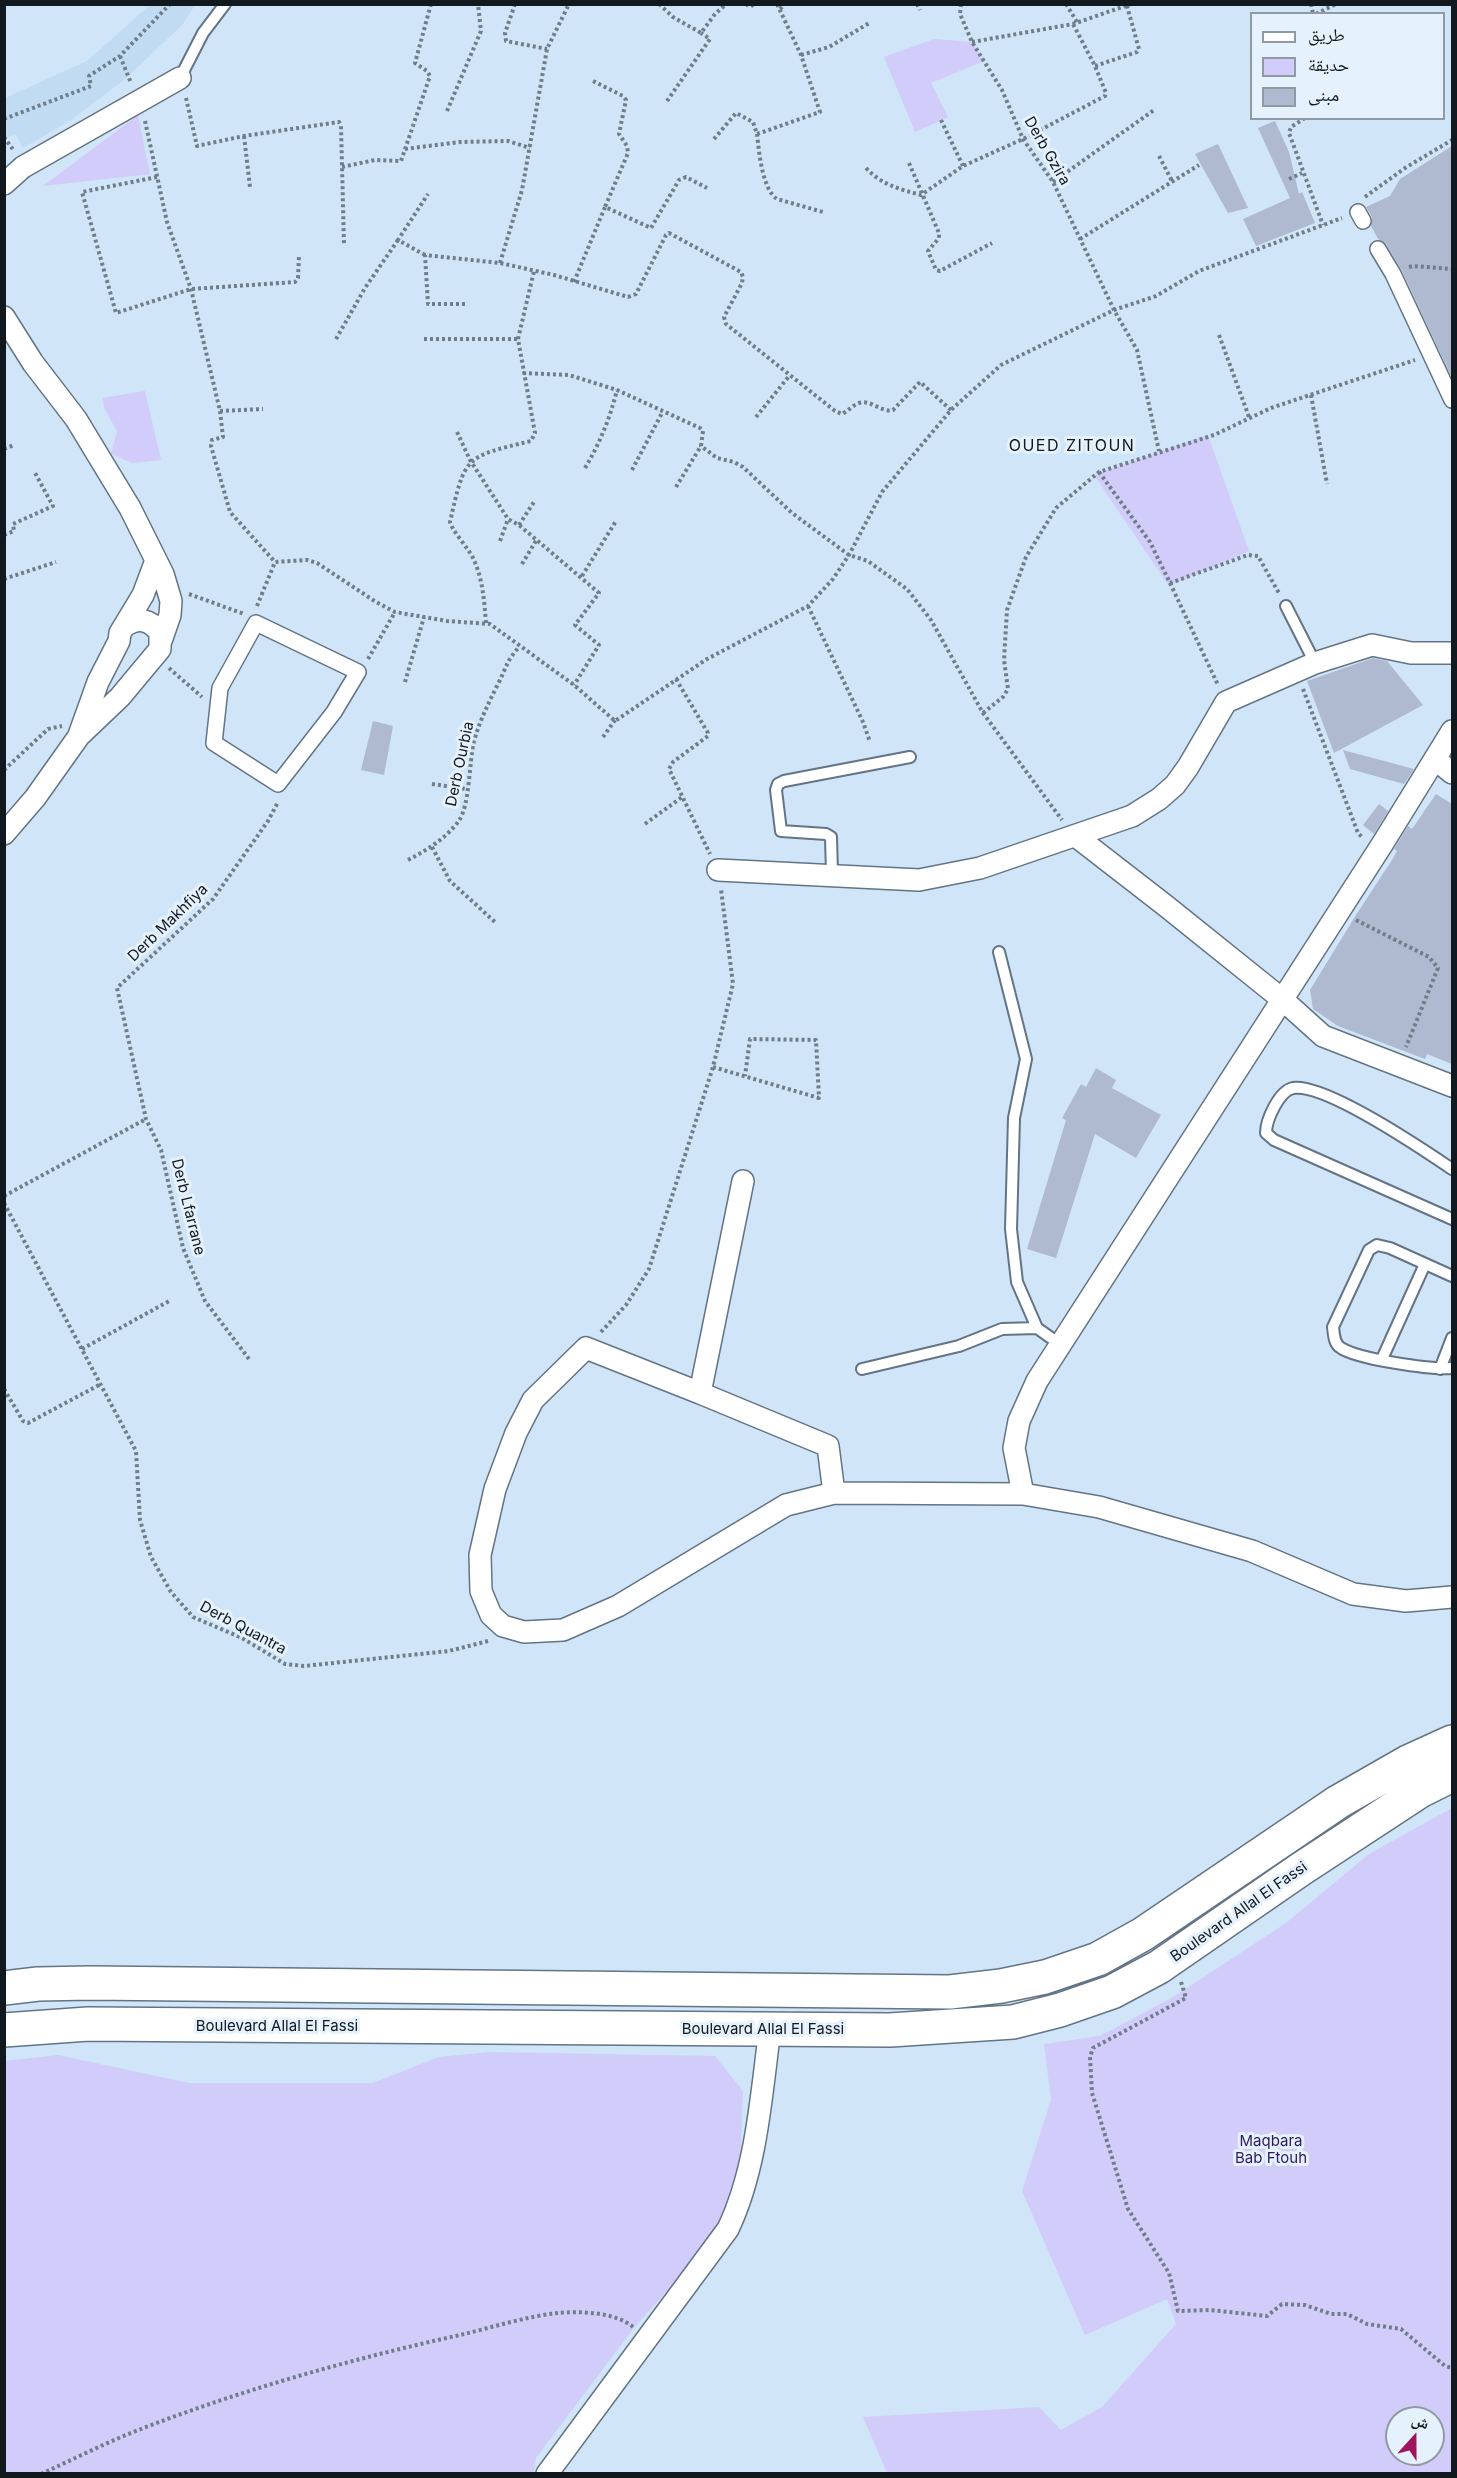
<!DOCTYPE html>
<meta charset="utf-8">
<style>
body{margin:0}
#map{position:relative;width:1457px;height:2478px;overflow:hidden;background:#d0e5f7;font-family:Inter,"Noto Naskh Arabic",sans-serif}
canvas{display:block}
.frame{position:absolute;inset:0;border:6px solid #11181e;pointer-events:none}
.legend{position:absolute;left:1250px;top:12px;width:195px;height:108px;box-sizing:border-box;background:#e5f1fc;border:2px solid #909aa3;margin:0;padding:8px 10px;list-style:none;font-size:18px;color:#11181e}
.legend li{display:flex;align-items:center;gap:12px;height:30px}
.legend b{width:30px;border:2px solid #909aa3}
.north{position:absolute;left:1385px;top:2406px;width:60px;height:60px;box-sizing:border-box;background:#e5f1fc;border:2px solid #909aa3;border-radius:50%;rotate:21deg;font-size:16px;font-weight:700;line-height:24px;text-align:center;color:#11181e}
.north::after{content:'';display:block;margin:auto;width:21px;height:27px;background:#a1145d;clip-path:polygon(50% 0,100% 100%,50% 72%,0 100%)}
</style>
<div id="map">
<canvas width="1457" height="2478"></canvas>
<div class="frame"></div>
<ul class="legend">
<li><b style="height:8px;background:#fff"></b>طريق</li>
<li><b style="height:16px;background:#d1ccfa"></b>حديقة</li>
<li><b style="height:16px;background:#afb9cf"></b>مبنى</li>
</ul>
<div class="north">ش</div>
</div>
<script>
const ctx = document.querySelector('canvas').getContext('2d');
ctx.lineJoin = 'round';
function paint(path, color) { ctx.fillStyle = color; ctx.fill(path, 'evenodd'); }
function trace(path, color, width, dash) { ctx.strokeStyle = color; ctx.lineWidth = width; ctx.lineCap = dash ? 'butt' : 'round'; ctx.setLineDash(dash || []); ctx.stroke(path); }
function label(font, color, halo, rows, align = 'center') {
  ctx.font = font + ' Inter,sans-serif'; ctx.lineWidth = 6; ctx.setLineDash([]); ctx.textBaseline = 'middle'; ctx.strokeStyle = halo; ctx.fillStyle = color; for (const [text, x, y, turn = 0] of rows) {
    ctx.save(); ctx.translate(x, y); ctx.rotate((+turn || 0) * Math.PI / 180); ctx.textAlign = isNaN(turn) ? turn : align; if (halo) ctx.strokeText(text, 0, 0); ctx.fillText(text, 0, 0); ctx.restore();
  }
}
const built = new Path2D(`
 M150,5H195L183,24L124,80L71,120L23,148L15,134L5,139V98L87,61Z`);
const green = new Path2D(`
 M934,39L972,42L984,61L931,83L948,117L915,132L884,57Z
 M138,115L150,174L43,186Z
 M145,391L161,460L132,463L111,454L117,431L104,408L103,398Z
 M1208,435L1249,551L1169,586L1094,475Z
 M1452,1808V2473H887L863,2417L1039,2407L1061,2430L1102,2407L1176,2324L1167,2299L1085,2335L1022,2191L1051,2100L1044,2044L1100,2036L1175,1996L1286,1923L1369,1854ZM1397,2418H1433V2454H1397Z
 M489,2052L715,2056L743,2091L739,2198L717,2235L633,2329L536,2458L534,2473H5L4,2061L58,2055L189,2083H373L439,2057Z`);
const building = new Path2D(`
 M1275,121L1289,152L1299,194L1302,192L1315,223L1256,246L1243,219L1290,198L1258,128Z
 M1218,144L1248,208L1228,213L1195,154Z
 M1452,146V378L1401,269L1386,244L1378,239L1371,226L1372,217L1366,207L1390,196L1400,179Z
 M1373,658L1387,661L1423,705L1334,753L1307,681Z
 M373,721L393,726L384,775L361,770Z
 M1343,750L1414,769L1404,784L1350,769Z
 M1436,794L1452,804V1064L1427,1054L1425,1059L1338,1026L1313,1009L1310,990L1356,915L1392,860L1397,851L1394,849L1408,826L1412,829Z
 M1379,804L1388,811L1374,834L1363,825Z
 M1096,1068L1116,1080L1112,1088L1161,1115L1136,1158L1095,1134L1056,1258L1027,1249L1066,1120L1062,1118L1081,1084L1086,1087Z`);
const path = new Path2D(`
 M515,4L505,33L506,41L547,49
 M659,4L673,17L701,33L715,14L726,4
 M746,4L750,7L754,4
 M917,4L920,10
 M961,4L960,14L972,42L1002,90L1023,139L1053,182L1114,310L1137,350L1159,451
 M1066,4L1077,22
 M1206,4H1208
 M1311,4L1313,14
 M780,9L785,4
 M1316,14L1336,4
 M972,42L1073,24L1131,4
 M801,55L829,47L871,22
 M120,56L131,83
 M1095,66L1137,52L1139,49L1127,6
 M593,81L623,96L626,100L619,134L627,146L628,153L605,207
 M186,98L197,146L244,136L339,122L341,126L344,245
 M667,101L710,39L701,33
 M447,111L481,31L478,4
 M1305,118L1291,127L1289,133L1323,225
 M4,119L91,86L89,76L120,56L170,4
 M941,120L963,166
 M145,121L167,222L191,289L220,411L223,437L212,440L211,446L230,512L275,562L307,560L317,563L376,602L395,612L447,621L490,624L574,685L615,721L707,659L808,606L833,579L849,555L882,492L951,410L1001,365L1114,310L1156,296L1199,271L1342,218
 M757,134C759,151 762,189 777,199L823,212
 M244,136L250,187
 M4,137L14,151
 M714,139L736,113L753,122L757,134L820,112L801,55L777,4
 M405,149L460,142L508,141L530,148
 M1159,156L1172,181
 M909,163L939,233V238L928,251L936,270L940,271L992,243
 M342,167L375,160L401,161L430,76L427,71L415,63L431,4
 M866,168C882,185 899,189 921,195L963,166L1023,139L1105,96L1106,93L1095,66L1073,24
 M157,177L82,192L116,313L191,289L295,282L298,278L299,256
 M1289,179L1302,173
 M1053,182L1154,110
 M1365,197L1405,168L1452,140
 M1080,239L1199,165
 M425,255L398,240L428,194
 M500,263L522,190L547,49L569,4
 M1409,267L1413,266L1452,269
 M574,282L605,207L651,228L679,180L686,177L707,188
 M465,304H428L425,255L500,263L554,275L628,297L636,294L666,235L669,233L741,272L743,277L742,283L724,317L726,324L835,411L842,414C848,411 853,405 859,403C871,399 881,413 893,410L920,382L951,410
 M1219,335L1249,417
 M336,339L365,288L398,240
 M424,339H518
 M523,373L569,375L617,390L700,428L703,431L701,446L717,458L734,462L743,467L792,513L849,555L868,561L907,589L931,620L983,713L1062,820
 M1311,395L1327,484
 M220,411L263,409
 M756,417L790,375
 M457,432L470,460L508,519L519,525L599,593L575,625L599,645L574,685
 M4,449L14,445
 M585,468C600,443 610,418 617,390
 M632,470L662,413
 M1099,472L1150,542L1170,583L1248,555L1258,556L1280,595
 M676,487L701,446
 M519,525L534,502
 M4,535L14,531L13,524L53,506L35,473
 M500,541L508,519
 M522,564L537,539
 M582,576L616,521
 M4,579L56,562
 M1170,583L1218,685
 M189,594L244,614
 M257,606L275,562
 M808,606L863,722L870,742
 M486,623C484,600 483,579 473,558C468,548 451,529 450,522C465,456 464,457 531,441L535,433L518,339L534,271
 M368,659L395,612
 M169,668L202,697
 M676,679L708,733V736L673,762L669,769L710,854
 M405,682L424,617
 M1303,689L1358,833L1362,837
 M983,713L1003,697L1008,689L1004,660L1007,610L1026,557L1056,508L1099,472L1214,435L1271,408L1415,360
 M603,737L615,720
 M4,770L48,729L62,726
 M432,784L467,789
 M645,824L682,797
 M432,847L450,881L495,922
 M408,860C427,850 445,839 458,822C470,807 469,762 474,741C480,720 489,702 499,682C507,666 506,662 519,647
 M1356,920L1429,957L1438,968L1406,1047
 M713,1067L819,1098L816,1040L750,1039L745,1076
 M4,1196L146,1119
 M4,1203L136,1451L140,1520L151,1557L171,1592L193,1617L242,1638L285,1664L304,1666L449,1651L488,1641
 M601,1332L626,1305L649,1269L713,1067L733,984L721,889
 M82,1349L171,1300
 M249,1359L205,1301L183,1248L161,1150L146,1119L117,988L213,899L268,821L278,802
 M4,1389L23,1421L28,1423L101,1384
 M1181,1982L1186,1998L1093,2048L1090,2057L1092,2093L1128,2209L1169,2273L1178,2311L1210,2310L1267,2316L1282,2304L1305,2305L1331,2314H1347L1367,2324L1401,2329L1445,2366L1452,2368
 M41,2474C74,2459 107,2442 141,2429C244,2389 352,2359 460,2335C490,2328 528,2316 558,2313C581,2311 615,2312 633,2327`);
const service = new Path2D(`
 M180,78L203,33L225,4
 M1286,606L1315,663
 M832,874L831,837L826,834L781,831L776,790L778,784L784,781L910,757
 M999,952L1026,1059L1014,1118L1011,1229L1017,1282L1037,1328L1061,1345
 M1452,1169C1424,1150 1325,1083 1293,1088C1279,1091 1266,1120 1266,1133L1274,1140L1452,1219
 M1452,1276L1390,1248L1377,1245L1369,1250L1333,1327C1334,1335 1334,1344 1341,1348C1358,1359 1431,1370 1452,1368
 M1382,1359L1425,1264
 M862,1369L959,1346L1002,1329L1037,1328
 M1440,1369L1452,1338`);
const pedestrian = new Path2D(`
 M1358,212L1363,221
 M1378,249L1393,274L1452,400
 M256,623L358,672L334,712L278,784L214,743L220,688Z`);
const minor = new Path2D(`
 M4,184L23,167L180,78
 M4,317L33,363L76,419L130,508L163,574L171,601L170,615L161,641
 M79,735L98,682L119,641L120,633L143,595L155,563
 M1435,759L1452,773
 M4,834L35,798L79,736L120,697L160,649V633C150,619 138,617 125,626
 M1077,837L1166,906L1283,1000L1323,1036L1452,1086
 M718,870L919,880L980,868L1132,816L1159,799L1175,785L1188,767L1226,702L1315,663L1372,645L1411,653H1452
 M743,1181L700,1393L828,1446L834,1493
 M700,1393L586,1348L533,1400L516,1433L495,1489L480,1555L481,1591L491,1615L503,1626L524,1632L563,1630L618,1606L786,1505L834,1493L1023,1494L1099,1507L1252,1551L1353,1594L1406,1601L1452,1597
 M1023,1494L1014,1448L1019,1421L1037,1381L1383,843L1452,731
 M547,2474L728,2229C757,2168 761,2096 770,2029`);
const primary = new Path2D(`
 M4,1988L38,1984L90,1983L950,1992L1001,1986L1045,1977L1098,1959L1143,1934L1338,1802L1408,1762L1452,1742
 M4,2030L88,2024L890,2030L1013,2022L1060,2010L1112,1992L1159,1967L1301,1869L1420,1791L1452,1775`);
const streetNames = [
 ["Derb Gzira",1047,151,60],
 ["Derb Ourbia",460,764,-78],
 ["Derb Makhfiya",168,923,-44],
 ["Derb Lfarrane",188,1207,76],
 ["Derb Quantra",243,1628,28],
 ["Boulevard Allal El Fassi",1239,1912,-35],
 ["Boulevard Allal El Fassi",277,2026],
 ["Boulevard Allal El Fassi",763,2029]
];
const parkNames = [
 ["Maqbara",1271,2141],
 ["Bab Ftouh",1271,2158]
];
const neighbourhoodNames = [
 ["OUED ZITOUN",1072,446]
];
paint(built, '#c1dbf3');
paint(green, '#d1ccfa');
paint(building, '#afb9cf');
trace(service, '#627485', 14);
trace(pedestrian, '#627485', 18);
trace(minor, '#627485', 24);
trace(primary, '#627485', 36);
trace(path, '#707e8a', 4, [3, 3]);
trace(service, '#fff', 10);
trace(pedestrian, '#fff', 15);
trace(minor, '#fff', 21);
trace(primary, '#fff', 33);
label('15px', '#11181e', '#e5f1fc', streetNames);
label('15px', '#2f1a62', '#e5f1fc', parkNames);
ctx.letterSpacing = '1.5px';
label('16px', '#11181e', '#e5f1fc', neighbourhoodNames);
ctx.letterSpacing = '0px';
</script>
